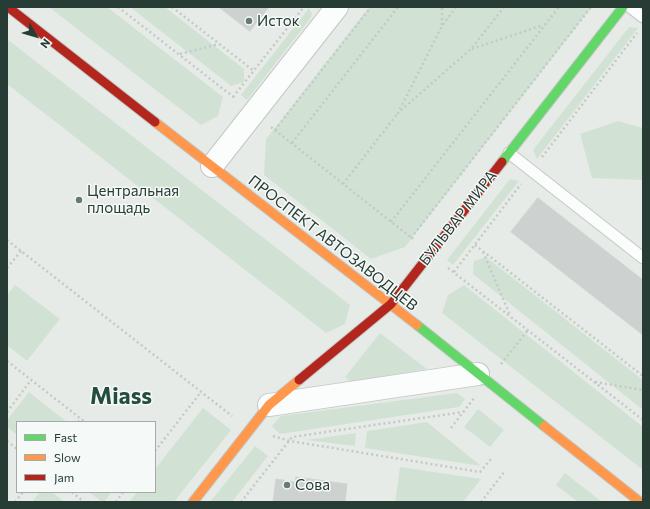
<!DOCTYPE html>
<meta charset="utf-8">
<style>
body{margin:0}
#map{position:relative;width:650px;height:509px;overflow:hidden;background:#e6ebe8;font-family:Commissioner,sans-serif}
canvas{display:block}
.frame{position:absolute;inset:0;border:8px solid #263c34;pointer-events:none}
.legend{position:absolute;left:16px;top:421px;width:140px;height:72px;box-sizing:border-box;background:#f5f9f7;border:1px solid #a2ada9;margin:0;padding:5px 7px;list-style:none;font-size:12px;color:#263c34}
.legend li{display:flex;align-items:center;gap:8px;height:20px}
.legend b{width:20px;border:1px solid #a2ada9}
.north{position:absolute;left:16px;top:16px;width:40px;height:40px;-webkit-text-stroke:3px #f5f9f7;paint-order:stroke;rotate:128deg;font-size:11px;font-weight:700;line-height:16px;text-align:center;color:#263c34}
.north::after{content:'';display:block;margin:auto;width:14px;height:18px;background:#263c34;clip-path:polygon(50% 0,100% 100%,50% 72%,0 100%)}
</style>
<div id="map">
<canvas width="650" height="509"></canvas>
<div class="frame"></div>
<ul class="legend">
<li><b style="height:5px;background:#63d668"></b>Fast</li>
<li><b style="height:5px;background:#ff974d"></b>Slow</li>
<li><b style="height:5px;background:#b3261e"></b>Jam</li>
</ul>
<div class="north">N</div>
</div>
<script>
const ctx = document.querySelector('canvas').getContext('2d');
ctx.lineJoin = 'round';
function paint(path, color) { ctx.fillStyle = color; ctx.fill(path, 'evenodd'); }
function trace(path, color, width, dash) { ctx.strokeStyle = color; ctx.lineWidth = width; ctx.lineCap = dash ? 'butt' : 'round'; ctx.setLineDash(dash || []); ctx.stroke(path); }
function label(font, color, halo, rows, align = 'center') {
  ctx.font = font + ' Commissioner,sans-serif'; ctx.lineWidth = 3; ctx.setLineDash([]); ctx.textBaseline = 'middle'; ctx.strokeStyle = halo; ctx.fillStyle = color; for (const [text, x, y, turn = 0] of rows) {
    ctx.save(); ctx.translate(x, y); ctx.rotate((+turn || 0) * Math.PI / 180); ctx.textAlign = isNaN(turn) ? turn : align; if (halo) ctx.strokeText(text, 0, 0); ctx.fillText(text, 0, 0); ctx.restore();
  }
}
const green = new Path2D(`
 M49,7H107L223,97L218,116L201,125Z
 M130,7H165L244,69V82L231,86Z
 M369,7H592L405,247L371,259L264,175L266,139Z
 M309,8L312,14L310,19L247,100L241,95Z
 M629,27L638,28L537,159L533,150Z
 M7,39L350,305L345,324L326,333L7,84Z
 M618,121L643,128V180L592,178L580,134Z
 M510,179L519,181L453,265L447,260Z
 M486,257L643,380V410L473,274L474,261Z
 M15,285L60,319L27,361L7,345V295Z
 M464,285L643,427V470L442,313L448,295Z
 M380,333L427,369L351,382L345,377Z
 M29,392L67,422H17V435L7,427V420Z
 M457,393L465,399L459,407L280,434L272,426L281,416Z
 M203,408L231,430L174,502H129L137,492H155V469Z
 M478,409L504,430L490,447L464,427Z
 M427,422L481,466L365,448L367,431Z
 M356,433L355,446L306,440Z
 M255,446L268,456L232,502H210Z
 M400,467L481,479L463,502H395Z
 M565,473L602,502H578L556,485Z
 M40,492H52L64,502H32Z
 M89,492H112L104,502H102Z`);
const building = new Path2D(`
 M219,7H269L250,31Z
 M538,198L643,280V335L511,232Z
 M296,477L347,484L345,502H273L276,479L295,482Z`);
const path = new Path2D(`
 M118,7L236,99
 M172,7L254,71
 M456,7L442,26L398,113L471,49L504,7
 M442,25V7
 M472,49L543,25
 M180,54L219,44
 M233,97L304,7
 M271,127L413,239
 M275,130L371,7
 M292,143L398,7
 M542,157L637,33
 M343,184L398,113
 M391,222L559,7
 M411,238L591,7
 M7,240L232,416
 M475,245L643,376
 M483,252L510,315
 M7,268L21,251
 M448,268L643,420
 M454,272L521,184
 M7,361L85,422
 M501,364L528,330
 M595,382L643,390
 M7,412L31,380
 M78,422L80,419
 M451,428L474,398
 M273,436L290,441L480,472L491,459
 M7,441L17,449
 M155,451L201,392
 M72,492L84,502
 M15,502L23,492
 M116,502L123,492
 M241,502L292,437L463,412
 M481,502L505,471`);
const lane = new Path2D(`
 M630,7L643,17
 M509,153L643,258`);
const street = new Path2D(`
 M212,166L337,7
 M269,405L478,374`);
const fast = new Path2D(`
 M502,162L623,7
 M417,325L544,426`);
const slow = new Path2D(`
 M155,122L417,325
 M544,426L640,502
 M193,502L269,405L299,380`);
const jam = new Path2D(`
 M8,7L155,122
 M299,380L391,304L502,162`);
const markers = [
 [249,21,4,"#697973"],
 [79,200,4,"#697973"],
 [287,485,4,"#697973"]
];
const poiNames = [
 ["Исток",257,21],
 ["Центральная",87,191],
 ["площадь",87,208],
 ["Сова",295,485]
];
const streetNames = [
 ["БУЛЬВАР МИРА",458,218,-52],
 ["ПРОСПЕКТ АВТОЗАВОДЦЕВ",333,243,38]
];
const townNames = [
 ["Miass",121,396]
];
paint(green, '#d1e2d5');
paint(building, '#cdd2d0');
trace(building, '#cfd4d1', 1);
trace(lane, '#c3c8c5', 13);
trace(street, '#c3c8c5', 24);
trace(fast, '#c2c8c5', 11);
trace(slow, '#c2c8c5', 11);
trace(jam, '#c2c8c5', 11);
trace(path, '#c3cac6', 2.5, [2, 3]);
trace(lane, '#fbfcfc', 11);
trace(street, '#fbfcfc', 22);
trace(fast, '#63d668', 9);
trace(slow, '#ff974d', 9);
trace(jam, '#b3261e', 9);
for (const [x, y, r, color] of markers) { const dot = new Path2D(); dot.arc(x, y, r, 0, 2 * Math.PI); ctx.fillStyle = color; ctx.fill(dot); trace(dot, '#f5f9f7', 1.5); }
label('15px', '#263c34', '#f5f9f7', poiNames, 'left');
label('15px', '#263c34', '#f5f9f7', streetNames);
label('bold 23px', '#244c3f', '#f5f9f7', townNames);
</script>
